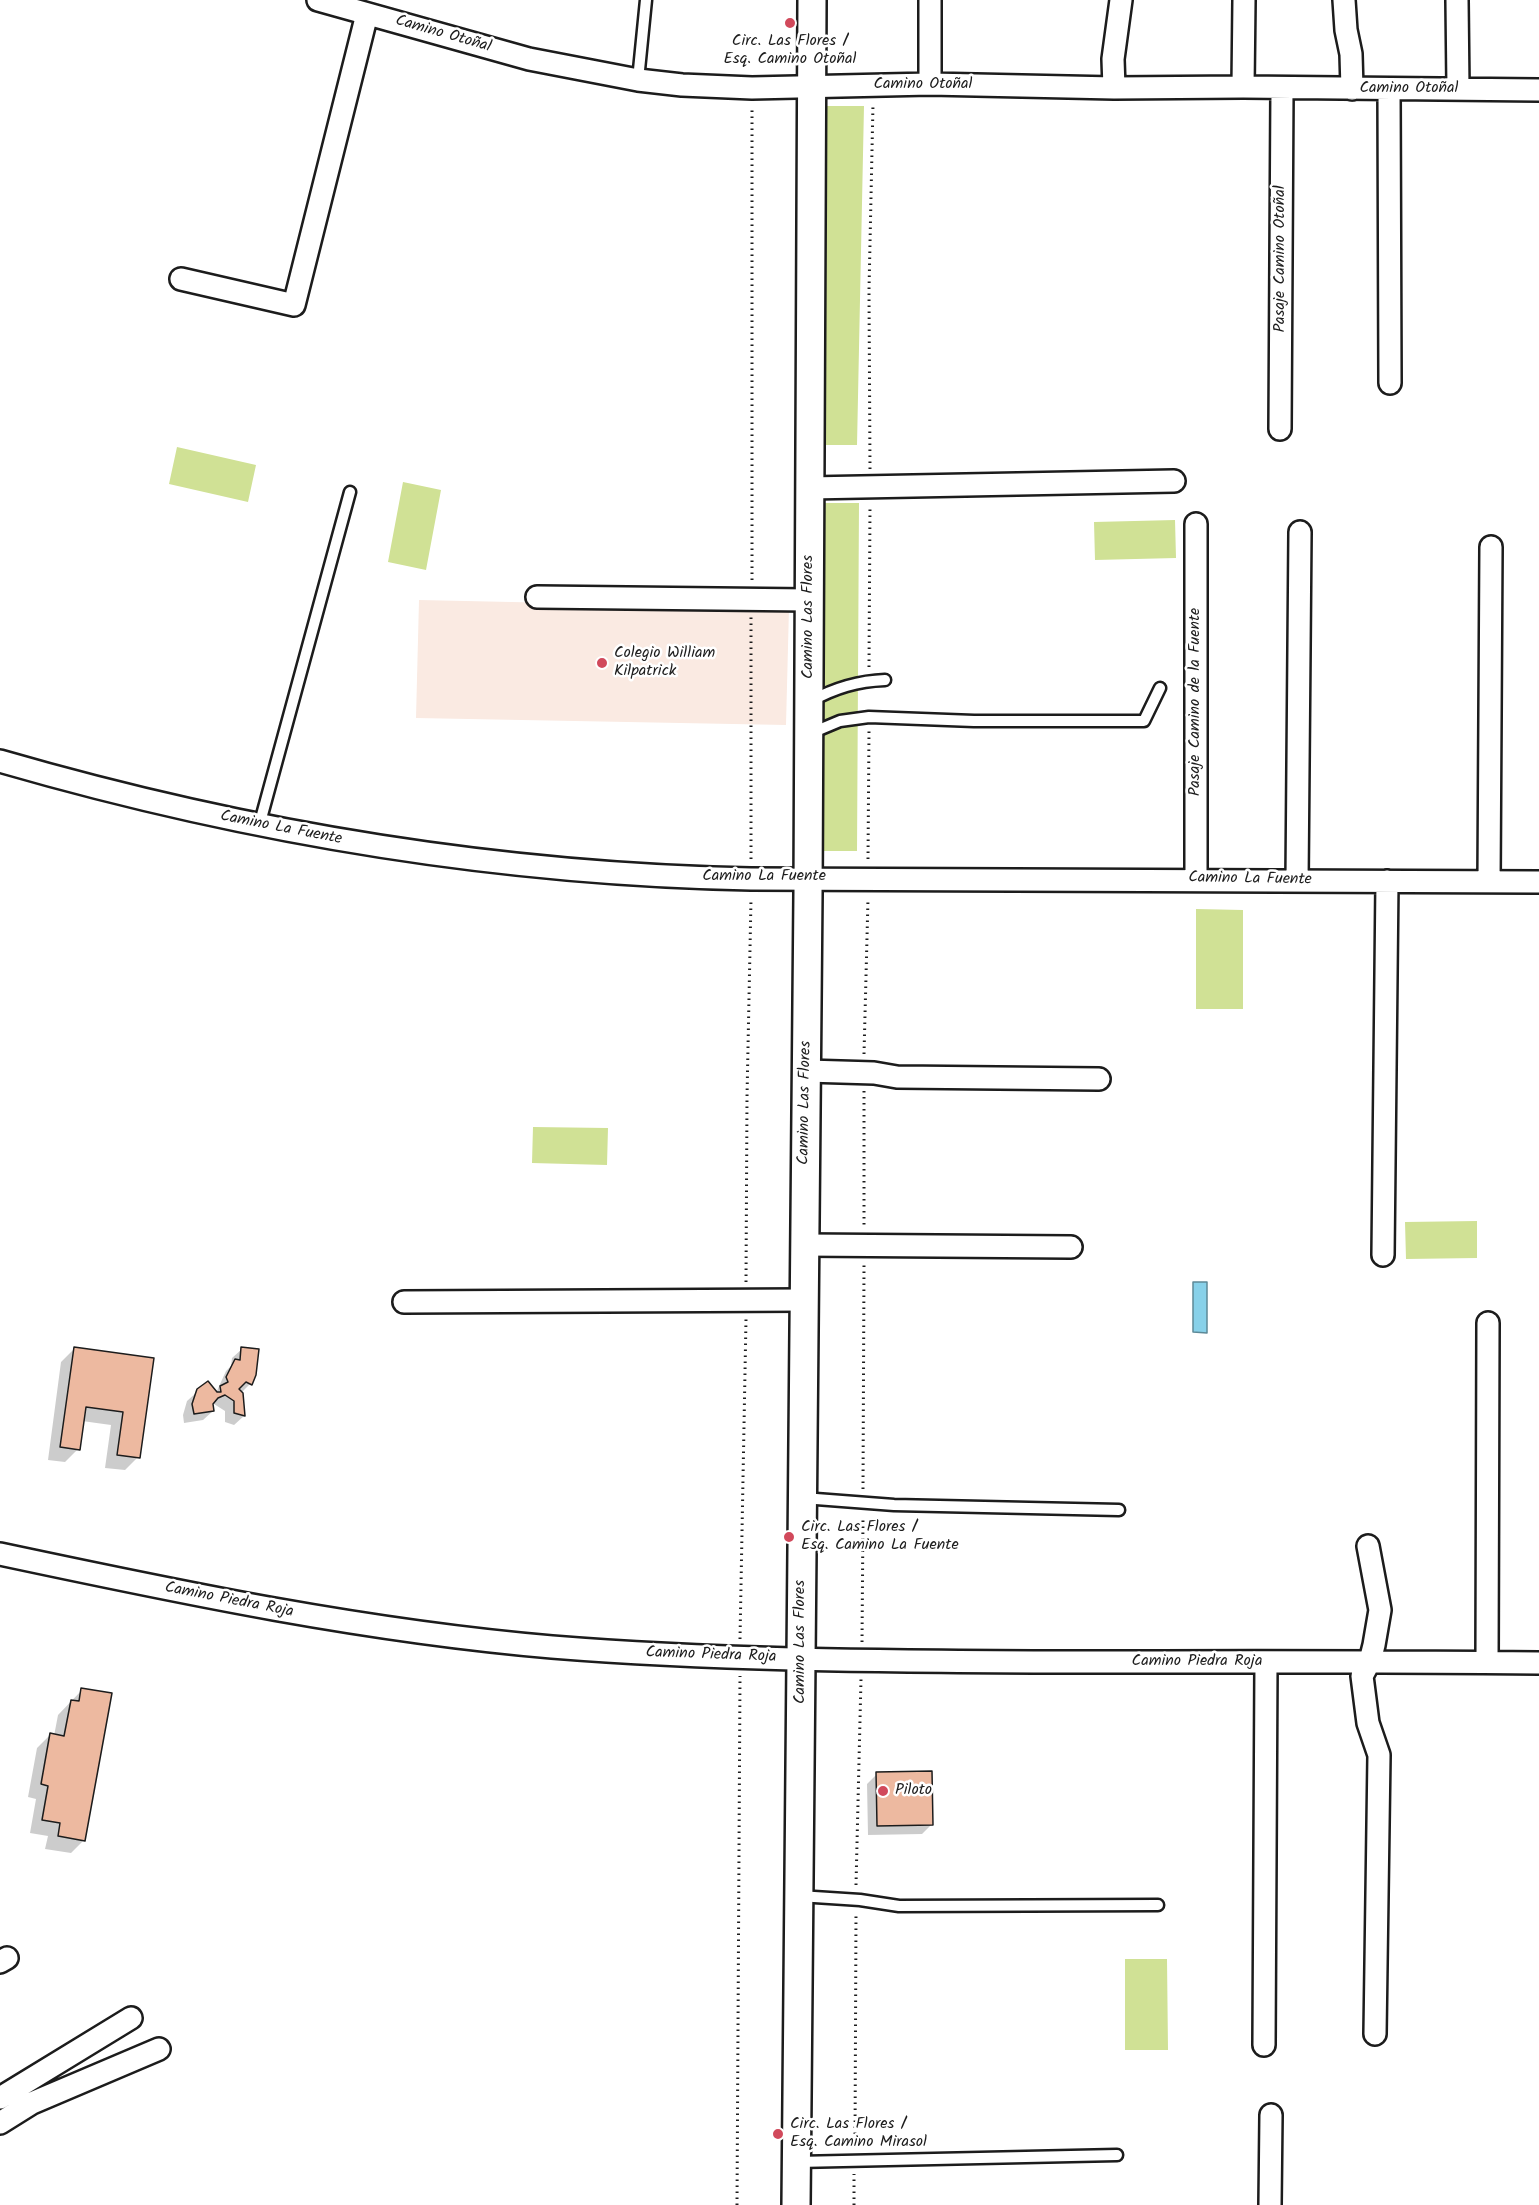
<!DOCTYPE html>
<meta charset="utf-8">
<style>
body{margin:0}
canvas{display:block;background:#fff}
</style>
<canvas width="1539" height="2205"></canvas>
<script>
const ctx = document.querySelector('canvas').getContext('2d');
ctx.lineJoin = 'round';
function paint(path, color) { ctx.fillStyle = color; ctx.fill(path, 'evenodd'); }
function trace(path, color, width, dash) { ctx.strokeStyle = color; ctx.lineWidth = width; ctx.lineCap = dash ? 'butt' : 'round'; ctx.setLineDash(dash || []); ctx.stroke(path); }
function label(font, color, halo, rows, align = 'center') {
  ctx.font = font + ' Kalam,sans-serif'; ctx.lineWidth = 5; ctx.setLineDash([]); ctx.textBaseline = 'middle'; ctx.strokeStyle = halo; ctx.fillStyle = color; for (const [text, x, y, turn = 0] of rows) {
    ctx.save(); ctx.translate(x, y); ctx.rotate((+turn || 0) * Math.PI / 180); ctx.textAlign = isNaN(turn) ? turn : align; if (halo) ctx.strokeText(text, 0, 0); ctx.fillText(text, 0, 0); ctx.restore();
  }
}
const built = new Path2D(`
 M419,600L789,608L786,725L416,718Z`);
const green = new Path2D(`
 M826,106H864L857,445H820Z
 M177,447L256,465L248,502L169,484Z
 M403,482L441,490L426,570L388,562Z
 M817,503H859L857,851H816Z
 M1175,520L1176,558L1095,560L1094,522Z
 M1196,909L1243,910V1009H1196Z
 M533,1127L608,1128L607,1165L532,1163Z
 M1477,1221V1258L1406,1259L1405,1222Z
 M1125,1959H1167L1168,2050H1125Z`);
const water = new Path2D(`
 M1193,1282H1207V1333L1193,1332Z`);
const shadow = new Path2D(`
 M74,1349L152,1360L138,1457L125,1470L105,1468L111,1425L82,1421L78,1449L65,1462L48,1460L61,1362Z
 M242,1349L250,1384L242,1392L244,1416L234,1425L225,1422V1411L214,1404L212,1405L213,1411L203,1420L184,1423L183,1415L187,1401L198,1391L216,1393L226,1371L231,1366L232,1358Z
 M82,1690L84,1840L71,1853L45,1849L48,1836L30,1833L36,1799L28,1797L37,1748L50,1735L54,1736L58,1715Z
 M877,1774L932,1824L922,1834L868,1835L867,1784Z`);
const building = new Path2D(`
 M74,1347L154,1358L140,1458L117,1455L123,1412L86,1407L80,1450L60,1447Z
 M241,1347L259,1349L256,1375L252,1385L246,1382L239,1389L243,1393L245,1416L234,1413V1401L225,1395L218,1398L213,1404L214,1411L194,1414L192,1404L197,1389L208,1381L217,1392H221L220,1386L228,1382L226,1377L235,1359L240,1360Z
 M81,1688L112,1693L85,1841L58,1836L60,1823L42,1820L48,1786L41,1784L50,1733L64,1736L71,1700L79,1701Z
 M932,1771L933,1825L877,1826L876,1772Z`);
const path = new Path2D(`
 M870,469L869,290L873,104
 M752,580V107
 M869,667L870,506
 M751,859V617
 M868,859L869,731
 M864,1054L868,899
 M864,1091V1225
 M746,1282L747,1097L751,899
 M863,1489L864,1265
 M740,1639L746,1319
 M862,1642L863,1517
 M856,1885L861,1679
 M855,2146L856,1913
 M737,2205L740,1676
 M854,2205V2174`);
const service = new Path2D(`
 M638,80L646,0
 M811,701C835,688 857,681 885,680
 M809,734L840,721L869,717L974,721H1144L1160,688
 M259,826L350,492
 M803,1498L894,1505L1119,1510
 M799,1896L860,1900L899,1906L1158,1905
 M797,2162L1117,2155`);
const minor = new Path2D(`
 M318,0L529,59L638,80L682,85L752,88L930,84L1114,88L1243,87L1539,90
 M1344,0L1346,30L1351,54L1352,89
 M1457,0L1458,88
 M930,84V0
 M1243,87L1244,0
 M1114,88L1113,59L1121,0
 M1389,89L1390,383
 M181,279L294,305L367,14
 M1280,429L1282,89
 M809,488L1174,481
 M1196,524V880
 M537,597L808,600
 M0,761C245,832 496,874 751,879L1539,882
 M1297,881L1300,532
 M1489,882L1491,547
 M807,1071L874,1073L897,1077L1099,1079
 M804,1245L1071,1247
 M1383,1255L1387,881
 M404,1302L804,1300
 M1368,1546L1380,1610L1374,1645L1370,1661L1362,1676L1368,1723L1379,1755L1375,2034
 M0,1554C183,1593 365,1631 552,1647C712,1660 873,1661 1034,1662C1202,1662 1371,1661 1539,1663
 M1487,1662L1488,1323
 M0,1962L7,1958
 M1264,2045L1266,1662
 M0,2098L131,2018
 M0,2123L32,2103L159,2049
 M1270,2205L1271,2115`);
const tertiary = new Path2D(`
 M796,2205L808,893L812,0`);
const markers = [
 [790,23,6,"#d1495b"],
 [602,663,6,"#d1495b"],
 [789,1537,6,"#d1495b"],
 [883,1791,6,"#d1495b"],
 [778,2134,6,"#d1495b"]
];
const streetNames = [
 ["Camino Otoñal",443,35,16],
 ["Camino Otoñal",923,85],
 ["Camino Otoñal",1409,89],
 ["Pasaje Camino Otoñal",1281,259,-90],
 ["Camino Las Flores",809,617,-90],
 ["Pasaje Camino de la Fuente",1196,702,-90],
 ["Camino La Fuente",281,829,11],
 ["Camino La Fuente",764,877],
 ["Camino La Fuente",1250,880,1],
 ["Camino Las Flores",806,1103,-89],
 ["Camino Piedra Roja",229,1601,11],
 ["Camino Las Flores",801,1642,-90],
 ["Camino Piedra Roja",711,1656,2],
 ["Camino Piedra Roja",1197,1662]
];
const poiNames = [
 ["Circ. Las Flores /",790,42,"center"],
 ["Esq. Camino Otoñal",790,60,"center"],
 ["Colegio William",614,654],
 ["Kilpatrick",614,672],
 ["Circ. Las Flores /",801,1528],
 ["Esq. Camino La Fuente",801,1546],
 ["Piloto",895,1791],
 ["Circ. Las Flores /",790,2125],
 ["Esq. Camino Mirasol",790,2143]
];
paint(built, '#faeae2');
paint(green, '#d0e195');
paint(water, '#88d1e9');
trace(water, '#5d8997', 1.5);
paint(shadow, '#0003');
paint(building, '#edb9a0');
trace(building, '#1c1c1c', 1.5);
trace(service, '#1c1c1c', 15);
trace(minor, '#1c1c1c', 26);
trace(tertiary, '#1c1c1c', 32);
trace(path, '#1c1c1c', 3, [1.5, 4.5]);
trace(service, '#fff', 10);
trace(minor, '#fff', 21);
trace(tertiary, '#fff', 27);
for (const [x, y, r, color] of markers) { const dot = new Path2D(); dot.arc(x, y, r, 0, 2 * Math.PI); ctx.fillStyle = color; ctx.fill(dot); trace(dot, '#fff', 2); }
label('16px', '#1c1c1c', '#fff', streetNames);
label('16px', '#1c1c1c', '#fff', poiNames, 'left');
</script>
